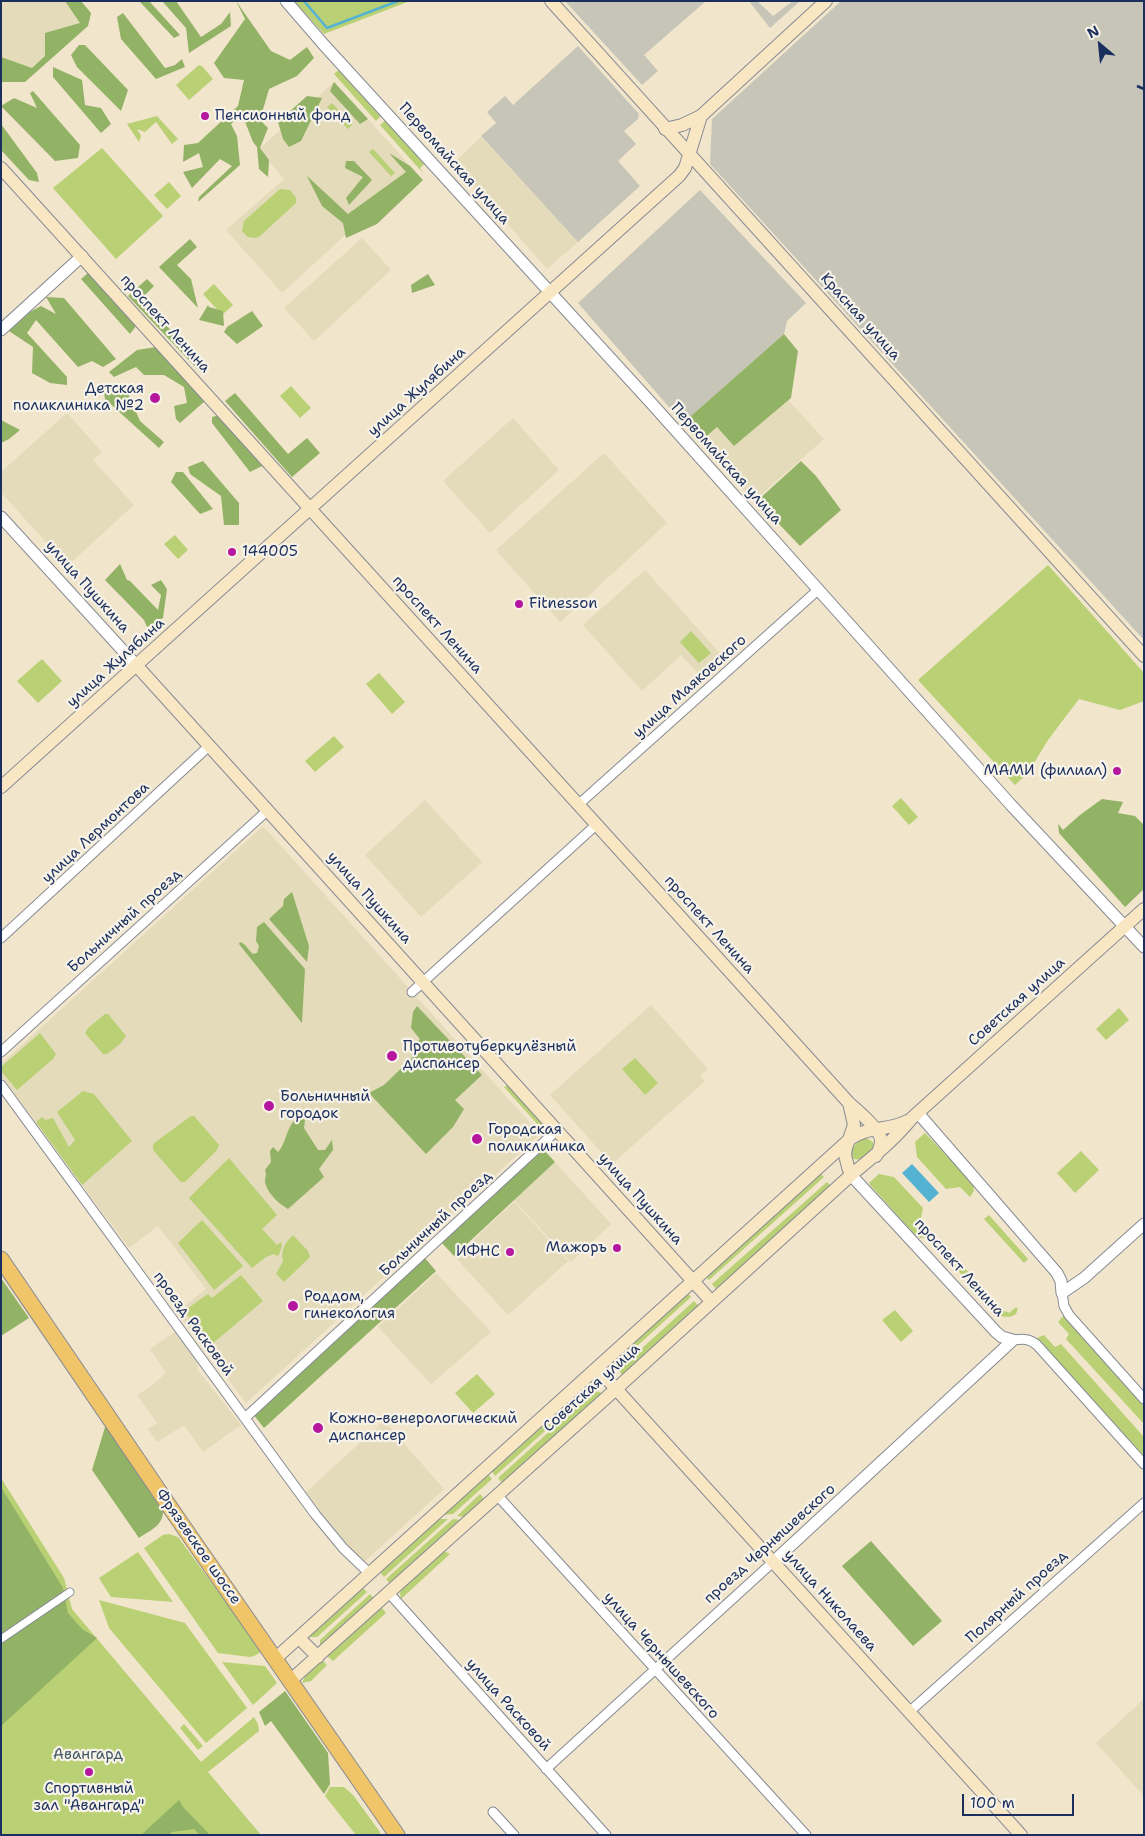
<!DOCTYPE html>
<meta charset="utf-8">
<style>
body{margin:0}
#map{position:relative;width:1145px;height:1836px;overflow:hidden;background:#f1e5cb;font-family:"Shantell Sans",sans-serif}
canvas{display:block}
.frame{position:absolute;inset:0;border:2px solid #1b2f5e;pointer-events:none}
.north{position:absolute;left:1075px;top:20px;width:50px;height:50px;-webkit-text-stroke:4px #f7f3e8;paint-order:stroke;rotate:332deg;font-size:14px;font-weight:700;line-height:20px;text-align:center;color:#1b2f5e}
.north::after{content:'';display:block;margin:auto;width:18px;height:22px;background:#1b2f5e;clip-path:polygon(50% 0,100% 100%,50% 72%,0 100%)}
.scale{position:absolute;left:962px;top:1794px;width:112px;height:22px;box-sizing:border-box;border:2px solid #1b2f5e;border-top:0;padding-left:6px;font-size:15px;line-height:18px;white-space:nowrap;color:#1b2f5e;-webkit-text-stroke:4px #f7f3e8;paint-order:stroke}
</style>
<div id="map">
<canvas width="1145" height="1836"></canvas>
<div class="frame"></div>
<div class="north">N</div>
<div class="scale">100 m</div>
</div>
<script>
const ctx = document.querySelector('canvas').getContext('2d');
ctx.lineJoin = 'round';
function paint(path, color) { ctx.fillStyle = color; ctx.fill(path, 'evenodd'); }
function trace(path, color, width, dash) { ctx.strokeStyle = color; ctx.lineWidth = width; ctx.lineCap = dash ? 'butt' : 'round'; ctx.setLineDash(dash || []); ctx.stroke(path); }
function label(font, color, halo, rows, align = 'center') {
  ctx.font = font + ' "Shantell Sans",sans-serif'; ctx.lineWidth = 4.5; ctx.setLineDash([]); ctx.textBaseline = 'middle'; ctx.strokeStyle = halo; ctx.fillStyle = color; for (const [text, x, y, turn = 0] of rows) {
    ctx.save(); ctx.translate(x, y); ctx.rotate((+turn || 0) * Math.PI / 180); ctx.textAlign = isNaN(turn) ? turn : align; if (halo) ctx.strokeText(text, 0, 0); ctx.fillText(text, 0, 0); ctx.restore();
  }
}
const built = new Path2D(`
 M1,1H75L91,19L20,83L1,63Z
 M334,82L415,171L282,293L226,230L284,179L259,149Z
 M481,137L578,242L547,269L454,163Z
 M362,238L391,270L314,341L284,308Z
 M788,400L824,439L754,501L700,442L717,427L734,446Z
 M67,413L102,452L93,460L134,505L67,566L1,492V472Z
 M513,418L559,470L490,533L443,481Z
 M604,453L667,523L560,622L496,550Z
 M645,570L727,661L705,681L681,655L642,691L583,625Z
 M425,800L482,862L421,917L365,855Z
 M263,826L540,1134L246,1403L177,1312L206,1289L158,1226L129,1248L1,1076V1064Z
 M651,1005L708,1069L700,1075L705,1081L612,1164L550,1095Z
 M555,1162L611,1224L571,1262L514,1200Z
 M514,1202L568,1261L508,1315L455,1257Z
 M436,1273L491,1332L431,1384L378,1327Z
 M176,1331L197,1358V1369L241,1425L203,1452L184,1425L157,1442L148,1429L157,1423L137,1395L150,1387L166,1373L150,1349Z
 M384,1421L444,1489L363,1563L331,1526L306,1492Z
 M1144,1699V1796L1096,1743Z`);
const industrial = new Path2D(`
 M565,1H706L644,55L658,71L642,85Z
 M749,1H757L773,16L793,1H800L770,28Z
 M841,1H1144V640L710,164L712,119Z
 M578,46L639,114L638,119L624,131L636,144L618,161L640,186L578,242L481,136L496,123L487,112L505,96L513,105Z
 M700,190L806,303L787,321L784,334L683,423L578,303Z`);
const green = new Path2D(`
 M294,1H410L324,34Z
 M199,65L202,66L213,79L189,100L176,85Z
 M340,69L382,115L376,121L334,74Z
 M332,103L352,125L348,129L327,107Z
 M157,116L178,139L172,144L156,122L145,132L137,129L141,136L139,142L127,124Z
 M387,119L429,167L428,168L424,164L420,168L423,173L380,125Z
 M102,148L163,216L116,259L53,188Z
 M373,149L395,173L391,176L369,152Z
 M169,182L181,196L167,209L154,195Z
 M280,189L290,190L296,198V203L260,236L256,238L248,237L242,231L244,221Z
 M214,284L233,305L222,315L203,294Z
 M291,386L311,408L300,418L280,396Z
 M175,535L188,550L178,559L164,544Z
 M1048,565L1144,673V701L1120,710L1079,699L1048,740L1028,773L1015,785L918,680Z
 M691,631L711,653L699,663L680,642Z
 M42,659L62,681L38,703L17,681Z
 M379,673L405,702L392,714L366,684Z
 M334,736L344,747L315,772L305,761Z
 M901,798L918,817L909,825L892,806Z
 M1119,1008L1129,1020L1106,1040L1096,1029Z
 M105,1014H108L126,1036L120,1044L107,1054H103L85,1033L88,1028Z
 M40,1033L56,1054L53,1059L17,1090L1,1071V1067Z
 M635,1058L658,1083L645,1095L622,1069Z
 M508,1085L550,1132L548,1136L504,1087Z
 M83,1091L94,1094L132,1141L82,1185L36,1122L42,1117L45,1120L53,1118L69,1147L75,1140L57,1112Z
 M191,1116H194L219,1145L217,1150L185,1182H181L153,1150V1144Z
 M925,1133L973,1183L974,1191L970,1197L960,1187L946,1189L917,1157L915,1142Z
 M866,1138L873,1142V1150L862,1160L854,1159L851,1156V1149L861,1139Z
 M1081,1151L1099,1170L1075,1193L1057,1173Z
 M229,1158L277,1215L262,1229L277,1245L281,1242L282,1245L279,1255L277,1256L274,1254L266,1257L252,1268L189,1198Z
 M819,1172L824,1177L709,1280L704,1275Z
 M879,1174L894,1177L923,1208L920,1223L930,1234C926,1238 921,1239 916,1236L871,1186L869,1183Z
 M827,1182L832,1187L717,1290L712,1284Z
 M989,1215L1028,1259L1024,1263L984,1219Z
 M202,1220L243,1266L214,1290L178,1243Z
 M293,1235L308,1251L310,1257L284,1282L276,1274L283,1261C280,1251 286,1241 293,1235Z
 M949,1251L970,1274L968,1276L973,1282L970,1284L944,1255Z
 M241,1275L263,1301L212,1344L184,1311L208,1294L212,1298Z
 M979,1284L1005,1312L1006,1311L1009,1313L1015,1308H1018L1016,1314L1010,1317L998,1316L974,1289Z
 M686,1291L691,1297L615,1366L611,1361Z
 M694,1301L699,1306L623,1375L618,1370Z
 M895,1310L913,1331L901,1342L882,1320Z
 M1064,1315L1144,1406V1424L1066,1339L1069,1334L1058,1322Z
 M1044,1335L1055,1347L1061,1344L1144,1437V1456L1037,1338Z
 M477,1374L495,1394L473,1413L455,1393Z
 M594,1391L600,1392L602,1394L503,1484L498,1478Z
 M574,1394L585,1395L495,1476L491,1470Z
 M487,1473L492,1479L453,1514L441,1515Z
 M1,1478L64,1578L72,1609L201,1762L254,1717L258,1724L259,1731L208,1772L261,1835H1Z
 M480,1494L485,1500L466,1517L457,1516Z
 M437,1519H448L384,1577L380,1572Z
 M453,1519L462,1520L391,1585L386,1579Z
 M169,1534L178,1537L261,1650V1652L254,1656L250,1657L218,1653L144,1548L163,1535Z
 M444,1551L450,1554L401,1599L400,1593L402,1589Z
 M138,1552L173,1602L111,1597L99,1578Z
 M363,1588L367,1592L317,1637H309Z
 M370,1594L375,1600L320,1649V1640Z
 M99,1600L185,1623L247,1708L206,1743L109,1628Z
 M381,1607L386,1613L333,1661L327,1656Z
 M322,1660L327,1665L311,1681L302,1683L306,1674Z
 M222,1662L265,1666L277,1683L253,1705Z
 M184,1724L203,1746L198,1750L180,1728Z
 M330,1787H344L353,1795L380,1832V1835H356L325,1796Z`);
const forest = new Path2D(`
 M65,1H81L91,13L88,26L25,82H1V57L32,68L45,56V33L80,23Z
 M139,1H149L180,35L174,38Z
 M162,1H176L201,37L221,24L230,12L231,26L189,53L186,28Z
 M236,1L271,51L290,60L307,47L314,58L297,76L269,89L260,120L268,128L260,148L269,160L268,177L259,169L257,147L253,142L242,114L231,124L237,136L240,165L198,202L199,197L232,166L220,159L192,188L183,172L203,167L199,153L183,162L184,145L198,143L238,106L244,80L224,78L214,63L245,19Z
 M123,13L165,68L175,65L182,59L185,67L156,79L121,39L117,17Z
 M79,45H85L128,90L121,111L77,67L71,55Z
 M53,67L82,80L85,105L101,108L111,124L101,133L53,77Z
 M334,82L368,119L360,124L330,91Z
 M33,91L80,145L78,158L55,161L1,106L14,98L37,108L30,93Z
 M307,96L322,98L301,141L289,147L283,139L278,122Z
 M1,124L37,173L39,182L29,180L1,150Z
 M389,153L410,166L423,180L377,224L346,238L343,223L322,206L307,176L348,214L406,172Z
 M346,161H354L372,180L349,205L346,198L363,177L345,168Z
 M190,239L197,247L177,265L191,279L198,308L159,267Z
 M88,273L136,326L130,334L81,279Z
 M428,274L435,285L412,293L411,285Z
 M147,279L154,286L141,299L206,367L200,372L128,296Z
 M46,297L64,298L116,359L103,367L92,361L78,367L36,320L27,333L67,377V385L50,383L32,373L33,347L9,331L30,312L41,306L56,314Z
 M208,305L209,307L223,311L224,326L199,320Z
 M252,311L263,326L237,344L224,332L227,327Z
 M784,334L798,351L791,398L734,446L717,427L700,442L683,423Z
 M156,347L205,401L180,423L176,419L174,406L187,403L184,387L164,375H144L136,367L114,377L109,372L137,350Z
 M124,384L140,421L164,442L159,448L105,399L103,386L112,389Z
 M235,393L288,454L307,438L320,453L292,477L225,401Z
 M220,415L264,465L250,472L212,423V417Z
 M1,420L20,430L9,439L1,443Z
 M203,461L239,503V525H224L221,496L190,474L188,467Z
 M801,461L816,476L841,510L800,546L757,501Z
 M176,472H183L213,509L200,514L171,482Z
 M120,564L127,580L130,581L158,610L161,595L151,585L161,580L167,589L163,618L147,627L144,620L105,580Z
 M1102,799L1123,802L1118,813L1135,816L1144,825V889L1125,907L1059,833L1058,824L1063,830L1080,815Z
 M292,892L309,946L307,962L269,919L283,906L284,899Z
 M264,922L305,969L302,1023L239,944L240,942C246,944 248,950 253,954L257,953L259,946L256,941L257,927Z
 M417,1006L482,1075L455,1100L464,1109L453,1127L426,1154L369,1093L384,1085L414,1056L410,1050L420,1039L411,1028L413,1012Z
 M299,1116L305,1120L304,1128L318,1150H325L332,1140L333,1150L319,1169L324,1177L288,1209C279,1204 267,1193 265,1182C265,1177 267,1175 265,1170L271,1162L270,1151L273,1147L278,1152C287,1143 286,1125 299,1116Z
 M542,1148L555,1162L454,1256L441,1242Z
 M424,1257L436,1271L264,1428L253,1414Z
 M1,1278L29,1318L1,1336Z
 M106,1424L163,1507C165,1525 152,1529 139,1538L92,1470Z
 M1,1487L63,1588L68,1613L82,1629L97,1638L1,1726Z
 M871,1541L942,1621L913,1646L842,1566Z
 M285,1691L328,1753L330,1784L324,1794L271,1721L265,1726L259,1712Z
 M179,1800L183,1807L210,1835H200L194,1829L172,1832L169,1835H141Z`);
const water = new Path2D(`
 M912,1164L939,1193L929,1202L902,1173Z`);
const stream = new Path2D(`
 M304,1L327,28L398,1`);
const pedestrian = new Path2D(`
 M1,1639L70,1592`);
const minor = new Path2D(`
 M578,805L819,589
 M1,938L209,746
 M412,992L596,825
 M1,1052L268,810
 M1,1085L315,1514L343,1548L370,1574
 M1062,1293L1064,1306L1069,1315L1144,1399
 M1013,1340C1023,1339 1029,1338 1037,1345L1144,1464
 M245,1418L556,1131
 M497,1495L806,1835
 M389,1593L606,1835
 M909,1712L1144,1503
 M546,1769L773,1562
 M493,1812L514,1835`);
const tertiary = new Path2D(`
 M286,1L324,45L653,405L1011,805L1144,947
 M1,330L82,256
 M1,517L137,666
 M918,1113L1057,1273L1061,1281L1062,1293
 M1062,1293L1084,1278L1144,1224
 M773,1562L1013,1340L1002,1337L996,1332L851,1175`);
const secondary = new Path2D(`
 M551,1L1144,656
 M665,129L682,125L701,116
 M1,168L849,1103C857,1110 880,1129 881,1140C881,1146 879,1151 876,1156
 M137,666L711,1301
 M1,787L679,176L685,168L701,116L826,1
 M849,1103L854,1125L846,1148L845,1155L848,1167L851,1175
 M597,1368L1021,1835
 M299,1638L318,1657
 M276,1658L850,1139C867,1126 889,1131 907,1121
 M291,1680L616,1389L851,1175C873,1157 894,1140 912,1118L1144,909`);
const trunk = new Path2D(`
 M1,1259L178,1519L397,1835`);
const rail = new Path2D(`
 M1137,86L1144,89`);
const markers = [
 [205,116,5,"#b5179e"],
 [155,398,6,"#b5179e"],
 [232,552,5,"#b5179e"],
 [519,604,5,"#b5179e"],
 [1117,771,5,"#b5179e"],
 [392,1056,6,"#b5179e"],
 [269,1106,6,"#b5179e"],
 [477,1139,6,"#b5179e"],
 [617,1248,5,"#b5179e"],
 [510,1252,5,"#b5179e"],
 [293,1306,6,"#b5179e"],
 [318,1428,6,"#b5179e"],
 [89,1772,5,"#b5179e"]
];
const poiNames = [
 ["Пенсионный фонд",215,116],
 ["Детская",144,389,"right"],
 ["поликлиника №2",144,406,"right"],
 ["144005",242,552],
 ["Fitnesson",529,604],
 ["МАМИ (филиал)",1107,771,"right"],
 ["Противотуберкулёзный",403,1047],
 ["диспансер",403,1064],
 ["Больничный",280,1097],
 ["городок",280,1114],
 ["Городская",488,1130],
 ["поликлиника",488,1147],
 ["Мажоръ",607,1248,"right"],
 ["ИФНС",500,1252,"right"],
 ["Роддом,",304,1297],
 ["гинекология",304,1314],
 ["Кожно-венерологический",329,1419],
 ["диспансер",329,1436],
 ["Спортивный",89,1789,"center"],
 ["зал \"Авангард\"",89,1806,"center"]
];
const streetNames = [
 ["Первомайская улица",454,164,48],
 ["Красная улица",860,317,48],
 ["проспект Ленина",165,324,48],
 ["улица Жулябина",417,392,-42],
 ["Первомайская улица",726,464,48],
 ["улица Пушкина",87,587,48],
 ["проспект Ленина",437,625,48],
 ["улица Жулябина",116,663,-42],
 ["улица Маяковского",690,687,-42],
 ["улица Лермонтова",96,833,-43],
 ["улица Пушкина",369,898,48],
 ["Больничный проезд",125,921,-42],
 ["проспект Ленина",709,925,48],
 ["Советская улица",1017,1002,-42],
 ["улица Пушкина",640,1199,48],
 ["Больничный проезд",436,1224,-43],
 ["проспект Ленина",959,1268,48],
 ["проезд Расковой",193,1324,54],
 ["Советская улица",592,1388,-42],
 ["проезд Чернышевского",770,1544,-42],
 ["Фрязевское шоссе",198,1547,55],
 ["Полярный проезд",1017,1597,-42],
 ["улица Николаева",830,1601,48],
 ["улица Чернышевского",661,1656,48],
 ["улица Расковой",508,1705,48]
];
const parkNames = [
 ["Авангард",88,1755]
];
paint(built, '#e3dbba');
paint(industrial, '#c6c5b8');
paint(green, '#b9d074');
paint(forest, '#92b266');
paint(water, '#54b2d2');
trace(stream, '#54b2d2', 2.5);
trace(pedestrian, '#868a94', 9);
trace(minor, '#868a94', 11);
trace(tertiary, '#868a94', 13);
trace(secondary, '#868a94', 14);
trace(trunk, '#868a94', 17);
trace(pedestrian, '#fff', 7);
trace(minor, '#fff', 9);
trace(tertiary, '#fff', 11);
trace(secondary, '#f9e7c3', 12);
trace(trunk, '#f0c469', 15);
trace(rail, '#1b2f5e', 2.5, [8, 4]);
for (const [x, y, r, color] of markers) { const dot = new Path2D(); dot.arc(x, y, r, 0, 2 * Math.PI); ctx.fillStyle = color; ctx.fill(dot); trace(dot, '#f7f3e8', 2); }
label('15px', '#1b2f5e', '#f7f3e8', poiNames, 'left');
label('15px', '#1b2f5e', '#f7f3e8', streetNames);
label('15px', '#425764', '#f7f3e8', parkNames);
</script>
